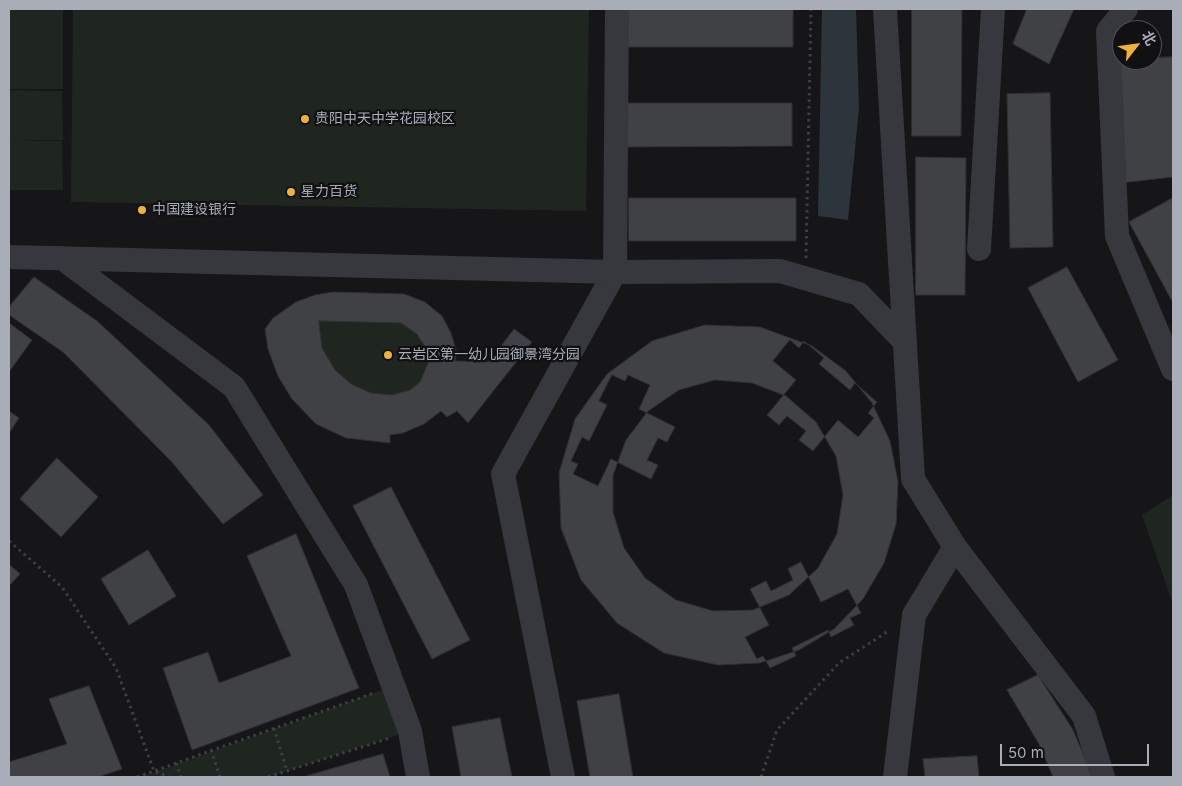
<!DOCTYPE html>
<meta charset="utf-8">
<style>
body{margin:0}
#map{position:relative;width:1182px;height:786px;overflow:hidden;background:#161618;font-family:Inter,"Noto Sans SC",sans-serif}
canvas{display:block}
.frame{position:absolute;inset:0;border:10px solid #a8adb8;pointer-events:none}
.north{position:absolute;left:1112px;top:20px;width:50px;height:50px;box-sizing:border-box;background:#111113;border:1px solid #4d4f55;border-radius:50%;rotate:60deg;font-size:14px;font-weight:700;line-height:20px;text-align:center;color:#a8adb8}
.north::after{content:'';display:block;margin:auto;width:18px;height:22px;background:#f2b134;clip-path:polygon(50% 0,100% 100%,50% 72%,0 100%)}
.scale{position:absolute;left:1000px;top:744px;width:149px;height:22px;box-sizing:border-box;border:2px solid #a8adb8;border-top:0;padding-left:6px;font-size:15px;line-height:18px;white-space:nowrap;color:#a8adb8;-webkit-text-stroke:4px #111113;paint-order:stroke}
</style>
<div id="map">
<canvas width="1182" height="786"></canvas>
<div class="frame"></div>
<div class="north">北</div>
<div class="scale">50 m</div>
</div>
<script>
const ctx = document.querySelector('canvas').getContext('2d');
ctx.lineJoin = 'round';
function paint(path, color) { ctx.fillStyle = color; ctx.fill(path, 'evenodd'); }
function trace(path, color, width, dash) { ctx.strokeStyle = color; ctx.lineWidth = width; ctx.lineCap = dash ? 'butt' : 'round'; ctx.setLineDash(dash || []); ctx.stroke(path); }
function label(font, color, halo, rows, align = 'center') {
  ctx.font = font + ' Inter,"Noto Sans SC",sans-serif'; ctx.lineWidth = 4.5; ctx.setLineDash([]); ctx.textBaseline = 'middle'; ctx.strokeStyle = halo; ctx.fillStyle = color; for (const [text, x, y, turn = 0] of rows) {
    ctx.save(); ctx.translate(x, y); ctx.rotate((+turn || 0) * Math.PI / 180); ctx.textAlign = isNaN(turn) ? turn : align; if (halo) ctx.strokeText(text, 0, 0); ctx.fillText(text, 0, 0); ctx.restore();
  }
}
const green = new Path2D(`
 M9,9H63V89H9Z
 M73,9H589L586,211L71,202Z
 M9,90L62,91L63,140H9Z
 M9,140L62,141L63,190H9Z
 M319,321L401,323L417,334L424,345L428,363L420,382L410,390L392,395L371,393L351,384L335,370L322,348Z
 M1173,495V604L1142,515Z
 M393,686L410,731L268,777H141Z`);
const water = new Path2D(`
 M822,9H856L859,108L848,220L818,216Z`);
const building = new Path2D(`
 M626,9H793V47H626Z
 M912,9H962L961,136H912Z
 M1027,9H1074L1049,64L1013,44Z
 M1173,57V177L1120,183L1118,61L1152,60V58Z
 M1050,93L1053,247L1010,248L1007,94Z
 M625,103H792V146L625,147Z
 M916,157L966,158L965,295H916Z
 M629,198H796V241H629Z
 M1173,198V300L1172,301L1129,222Z
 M1067,267L1118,360L1078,382L1028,288Z
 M34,277L97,321L209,425L263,495L223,524L171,461L63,352L9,315V307Z
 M334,292L404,294L425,302L442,316L451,333L457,353L455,361L489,362L514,329L532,342L468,423L457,411L447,417L441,411L424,424L403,433L390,435V443L346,438L316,424L292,399L278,376L268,349L265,329L273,318L296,302L315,295ZM319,321L401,323L417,334L424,345L428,363L420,382L410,390L392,395L371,393L351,384L335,370L322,348Z
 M9,323L32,340L9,372Z
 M705,325L760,327L812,346L846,371L872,403L890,441L898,482L896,524L884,563L863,599L834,629L799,650L760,663L718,665L664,653L617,623L581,580L561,528L559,473L575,419L607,374L652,341ZM715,380L752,383L786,396L816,422L836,456L843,495L837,534L818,568L789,595L753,610L713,611L676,600L645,578L624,548L613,512V475L626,440L648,411L679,390Z
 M790,340L799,348L804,341L824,358L819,364L850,390L855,383L877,402L868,413L874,418L858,437L838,420L813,451L799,440L806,431L787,416L779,425L767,415L796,380L773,361Z
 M612,375L625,381L628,375L650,385L639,409L675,427L667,442L658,438L647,460L658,465L651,479L611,459L598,486L573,474L578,464L571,461L582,437L589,441L607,405L599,401Z
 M9,411L19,418L9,433Z
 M57,458L98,497L61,537L20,499Z
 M391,487L470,640L432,659L353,506Z
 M296,534L359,688L192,750L163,668L208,652L219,683L291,656L247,556Z
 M148,550L176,596L129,625L101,579Z
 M801,562L821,602L848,589L861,613L850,618L854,625L831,637L828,630L792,648L796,656L770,668L763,656L757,659L745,637L769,625L750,589L766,581L771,591L793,580L788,569Z
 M9,564L20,574L9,586Z
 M1038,675L1073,730L1093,777H1053L1039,744L1007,690Z
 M89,686L122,769L98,777H9V762L67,744L49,699Z
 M619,694L633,777H590L577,701Z
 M500,718L512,777H461L452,727Z
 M383,754L390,777H303Z
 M977,756L979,777H925L923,759Z`);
const path = new Path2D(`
 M806,258L811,9
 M9,541L62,587L116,668L154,771L169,777
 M274,728L287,771
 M211,750L220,777
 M176,763L181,777
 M137,777L374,693
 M268,777L390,738
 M761,777L777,730L839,663L890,630`);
const minor = new Path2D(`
 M885,9L913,479L955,547L1084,716L1103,777
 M1126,9L1108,31L1117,236L1173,369
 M979,249L993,9
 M9,257L615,272L780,271L859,294L905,342
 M62,258L234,387L356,585L410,731L418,777
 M563,777L503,474L615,272L617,9
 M895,777L914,615L955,547`);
const markers = [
 [305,119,5,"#f2b134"],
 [291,192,5,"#f2b134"],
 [142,210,5,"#f2b134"],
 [388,355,5,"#f2b134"]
];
const poiNames = [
 ["贵阳中天中学花园校区",315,119],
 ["星力百货",301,192],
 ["中国建设银行",152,210],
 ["云岩区第一幼儿园御景湾分园",398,355]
];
paint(green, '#1e261f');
paint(water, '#2c353c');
paint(building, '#404145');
trace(building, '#303034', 1);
trace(path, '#3d3f44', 3, [2.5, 4]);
trace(minor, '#37383d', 24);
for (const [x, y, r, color] of markers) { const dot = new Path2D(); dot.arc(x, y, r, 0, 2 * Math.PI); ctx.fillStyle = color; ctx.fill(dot); trace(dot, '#111113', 2); }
label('14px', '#a8adb8', '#111113', poiNames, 'left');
</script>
